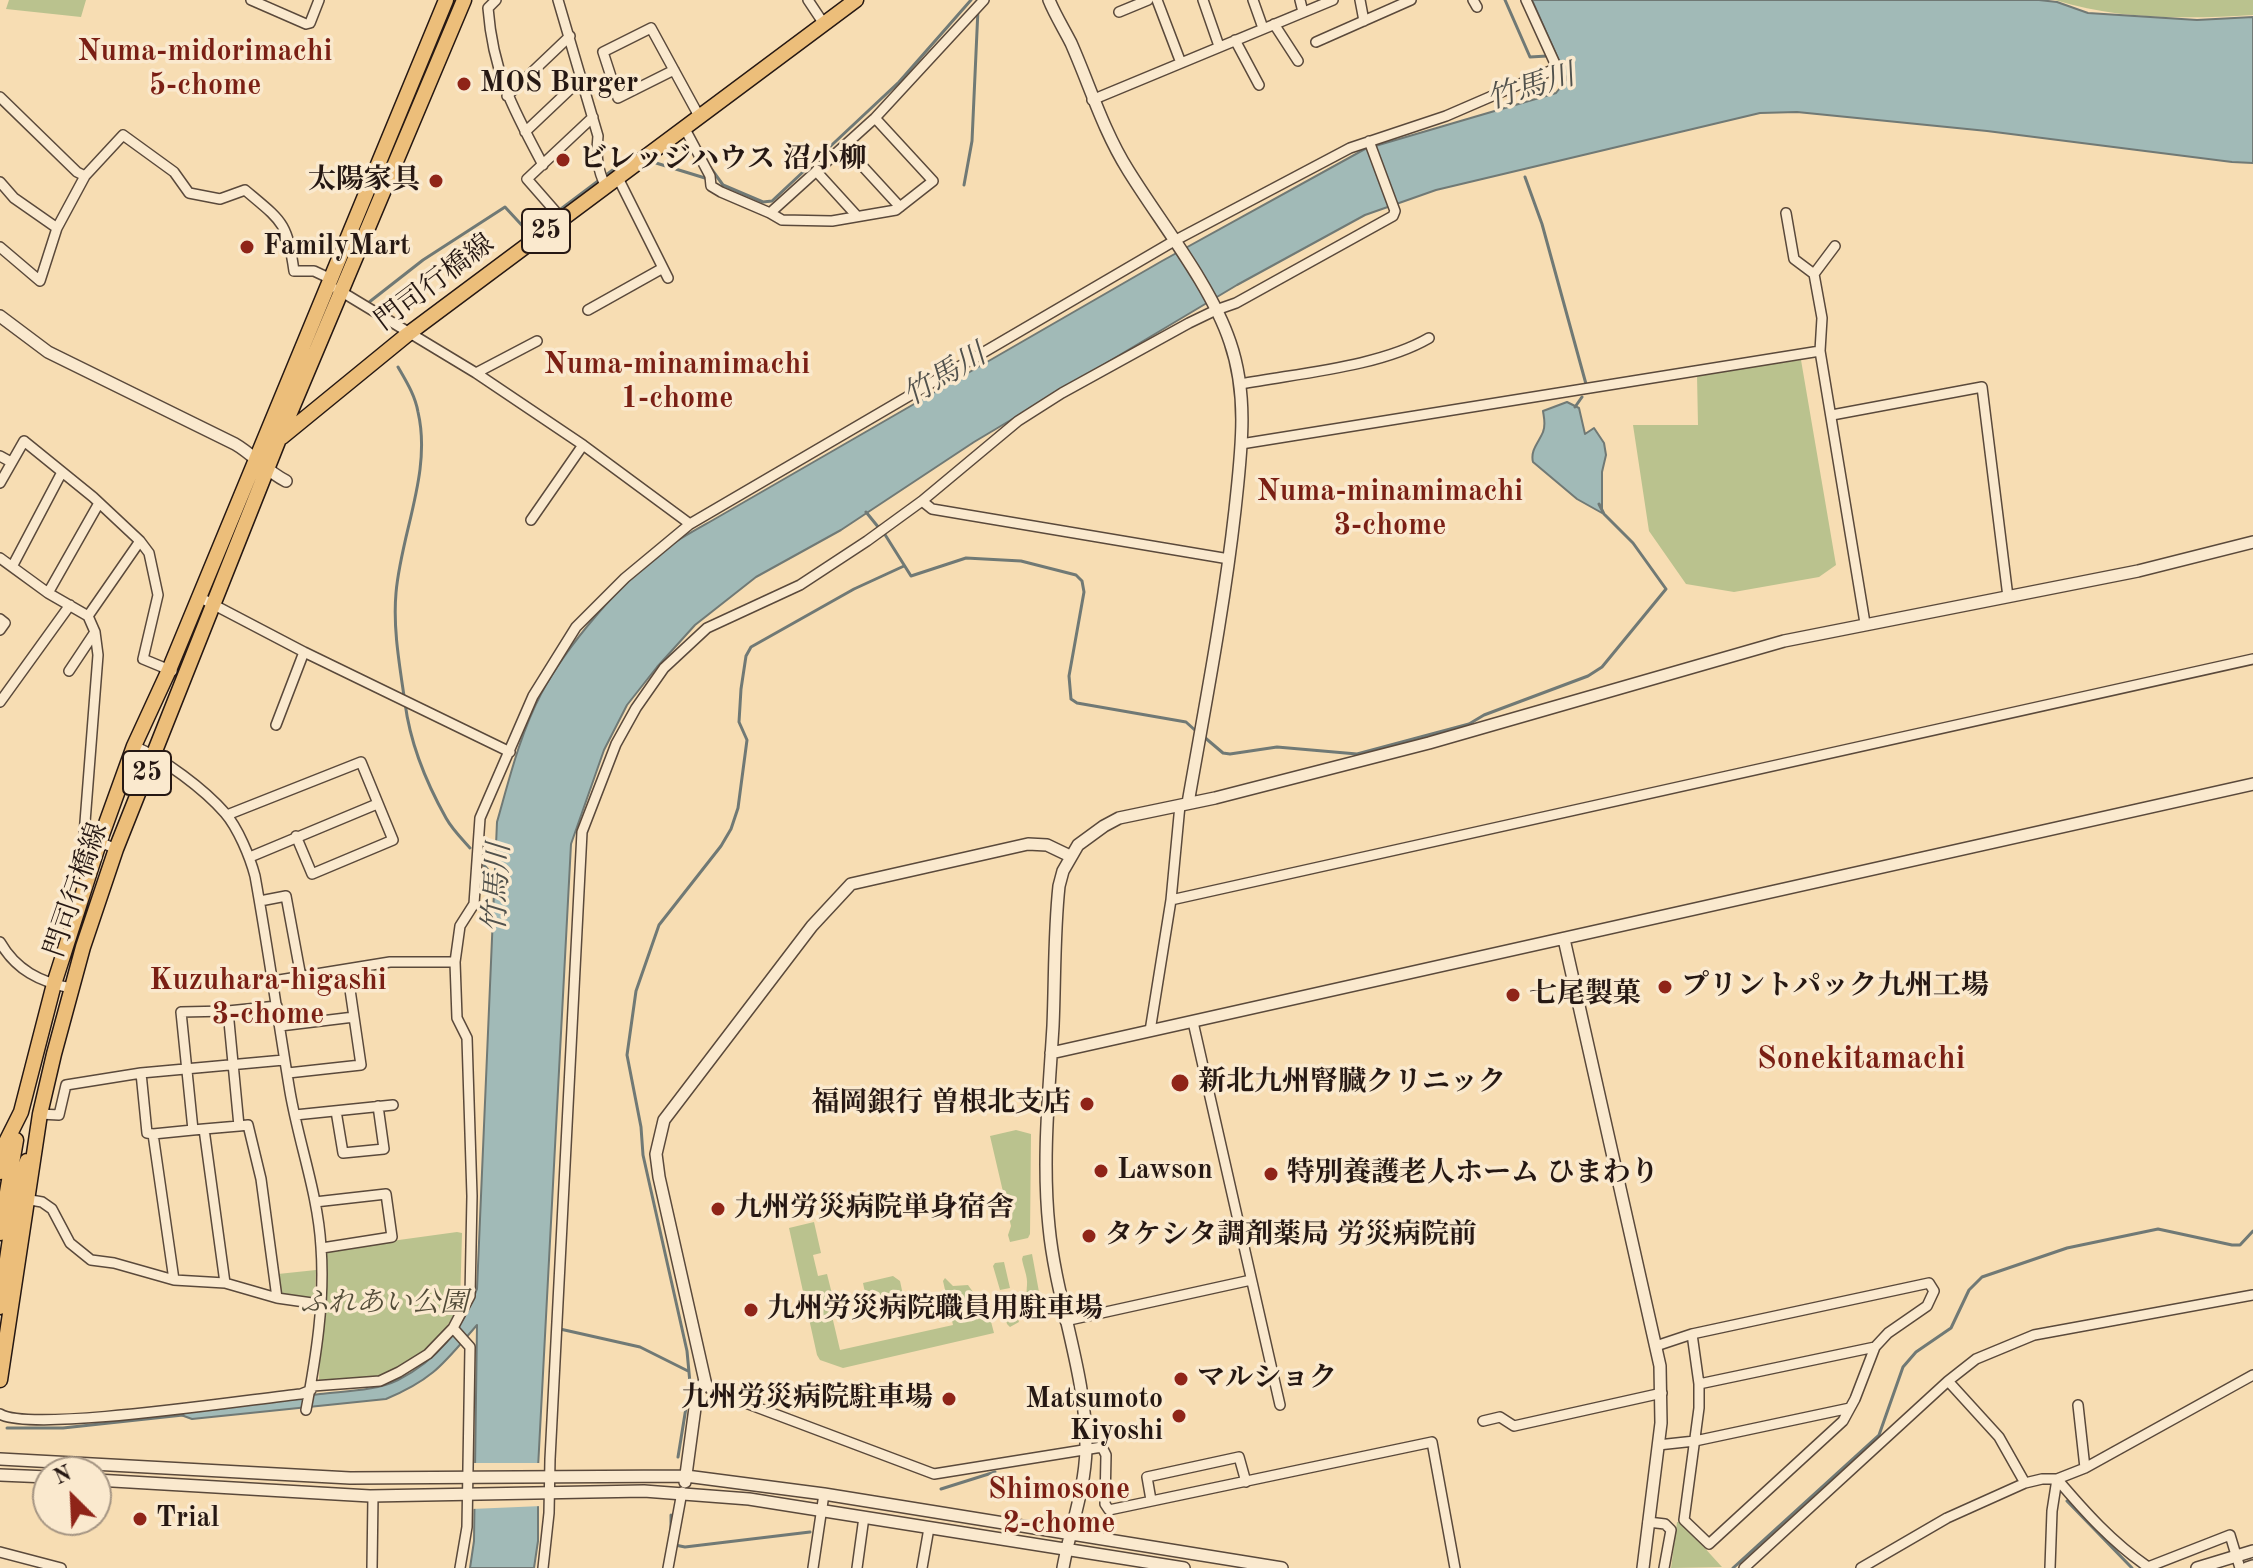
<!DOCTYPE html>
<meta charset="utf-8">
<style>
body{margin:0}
#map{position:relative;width:2253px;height:1568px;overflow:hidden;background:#f7ddb3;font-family:"Old Standard TT",serif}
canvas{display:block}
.north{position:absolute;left:32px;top:1456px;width:80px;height:80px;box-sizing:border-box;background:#fae9ce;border:2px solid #a59583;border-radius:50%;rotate:336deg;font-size:22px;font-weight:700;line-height:32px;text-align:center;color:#261813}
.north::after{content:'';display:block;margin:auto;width:28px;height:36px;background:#8f2418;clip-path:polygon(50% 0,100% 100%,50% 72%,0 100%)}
</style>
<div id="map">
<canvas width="2253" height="1568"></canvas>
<div class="north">N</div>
</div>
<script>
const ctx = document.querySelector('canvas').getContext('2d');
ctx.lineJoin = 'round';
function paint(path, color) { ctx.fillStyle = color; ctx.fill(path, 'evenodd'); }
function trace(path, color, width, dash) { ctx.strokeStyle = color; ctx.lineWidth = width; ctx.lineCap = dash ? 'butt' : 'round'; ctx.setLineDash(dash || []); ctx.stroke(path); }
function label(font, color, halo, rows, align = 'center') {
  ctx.font = font + ' "Old Standard TT","Noto Serif JP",serif'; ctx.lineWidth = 7; ctx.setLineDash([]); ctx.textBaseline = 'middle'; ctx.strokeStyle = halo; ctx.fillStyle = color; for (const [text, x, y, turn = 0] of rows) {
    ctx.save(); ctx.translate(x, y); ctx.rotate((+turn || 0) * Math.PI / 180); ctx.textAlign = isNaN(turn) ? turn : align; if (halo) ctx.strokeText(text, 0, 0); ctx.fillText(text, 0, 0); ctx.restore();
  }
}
const green = new Path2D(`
 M9,0H86L81,17L6,9Z
 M2055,0H2253V15C2187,19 2118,20 2055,0Z
 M1801,360L1836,565L1819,577L1734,592L1686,584L1649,531L1633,425H1698L1697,375Z
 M1016,1130L1031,1134L1030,1234L1028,1238L1010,1242L1008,1235L1011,1226L990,1136Z
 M814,1222L821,1253L813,1255L818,1276L827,1274L837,1314L832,1316L840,1350L953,1325L943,1281L945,1278L953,1286L968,1285L986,1310H988L994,1333L843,1368L820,1360L817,1355L789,1228Z
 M457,1232L462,1233L460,1306L439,1338L407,1364L381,1377L319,1382L323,1253L326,1250Z
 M1032,1254L1044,1319L1036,1321C1026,1313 1026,1296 1027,1285C1028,1277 1023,1266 1022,1259L1023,1256Z
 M1004,1262L1010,1288L1000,1290L993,1266L995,1263Z
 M316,1270L315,1300L279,1293L278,1274Z
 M893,1276L900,1281L903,1295L867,1303L863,1283Z
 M1010,1294L1019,1322L1010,1327L1007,1324L1001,1297Z
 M1677,1522H1681L1722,1567L1671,1568Z`);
const water = new Path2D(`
 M1532,0H2039L2057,2L2088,13L2197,20L2253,17V163L2232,162L1987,131L1797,112L1760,113L1436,190L1365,215L1237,285L974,442L841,530L756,577L695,625L657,667L627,705L604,750L571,844L538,1468V1541L534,1568H470L474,1541L477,1325C444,1363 434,1379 386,1399L192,1419L181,1415L185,1411C230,1406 275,1400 320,1394C344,1391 376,1391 398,1380C436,1361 463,1329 477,1289L497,822C509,780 520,734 541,694C566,646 622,581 665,549C680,538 697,529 713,520L1162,261L1365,149L1556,93L1567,79Z
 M1567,402L1579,408L1585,434L1594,428L1604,443L1606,455L1602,472V513L1577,499L1533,462C1530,450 1539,442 1543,432C1546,425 1544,418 1543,411Z`);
const pier = new Path2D(`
 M471,1463H542V1506L471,1509Z`);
const stream = new Path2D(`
 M1505,0L1530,57L1547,56
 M656,163L705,178
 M710,167L723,185L763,202L772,201L899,82L971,0
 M1525,177L1542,224L1586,384
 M964,185L972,141L978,9
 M368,303L423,260L505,207L529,233L618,166
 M398,367C406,381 415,395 418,412C432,472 401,533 396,593C393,627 399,662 404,696
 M1575,407L1582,397
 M866,512L879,528
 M884,533L911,576L966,558L1021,561L1076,575L1082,581L1084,592L1069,676L1071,699L1077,703L1186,722L1197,732
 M405,703C410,742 427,784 446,818C452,829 462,839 470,848
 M1203,736L1223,753L1230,754L1277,747L1357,754L1469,724L1484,715L1588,676L1602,667L1666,589L1633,543L1604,514L1599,504
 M483,864L496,880
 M560,1329L640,1347L688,1371
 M7,1428H63L183,1415
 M678,1457L690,1383L687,1351L643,1155L641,1127L627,1055L636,991L659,925L721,846L731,829L738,808L747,740L739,722L741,689L746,656L751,647L854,589L904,566
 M941,1489L995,1472
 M2067,1501L2132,1568
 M671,1539V1515
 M675,1545L685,1547L810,1532
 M1733,1568L1879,1435L1903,1367L1916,1352L1951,1328L1969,1290L1982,1277L2067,1248L2158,1229L2232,1245H2240L2253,1231`);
const minor = new Path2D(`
 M251,0L306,24L310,23L319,0
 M496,0L488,8C493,73 513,109 543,165
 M558,0L598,136C596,156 597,169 606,187
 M808,0L824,24
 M1157,0L1181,63
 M1203,0L1219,46
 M1253,0L1263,28
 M1300,0L1303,12
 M1360,0L1364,21
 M1473,0L1477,7
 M1119,12L1148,0
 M1274,24L1298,61
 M1235,40L1259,85
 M1316,42L1411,0
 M674,70L618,98L603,52L651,28L699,116
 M507,96L570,36
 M0,97L77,172L85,176L57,228L40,281L0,247
 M1092,100L1333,0
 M685,129L710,176L711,186L721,192L770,213L875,118L984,0
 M525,132L582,78
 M844,146L900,207
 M816,171L857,216
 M85,176L123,135L174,172L189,193L220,199L245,190C283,222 287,222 294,271H314L331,279
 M618,178L668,278
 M0,182L14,198L57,228
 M770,213L782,220L832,221L896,210L933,181L875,118
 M1786,213L1794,259L1814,274
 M562,219L527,179L593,117
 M1835,246L1814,274L1822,318L1820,351L1865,623
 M337,289L476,373L583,445L690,524
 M588,310L663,268
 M476,373L537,341
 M1241,384C1299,373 1379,367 1429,338
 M1832,415L1982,387L2008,597
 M1241,444L1820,351
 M0,456L11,462
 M0,483L24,441L93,497L140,541L149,553L158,595L143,659L172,671
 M922,501L932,509L1229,559
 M531,520L583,445
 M0,558L48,593L88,616L95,632L98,655L84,835L116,849
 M13,565L62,472
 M48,593L99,503
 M199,597L304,652L510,752
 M88,616L140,541
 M0,619L5,623L0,630
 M69,671L95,632
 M0,702L70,605
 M276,725L304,652
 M134,746C164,759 204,789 225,813C238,828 250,857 255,876C268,948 278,1020 290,1092C299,1144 318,1194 321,1247C325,1301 316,1357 306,1410
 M227,815L361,762L393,840L312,874L296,836
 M250,857L377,804
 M1171,900L2253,659
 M260,901L286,896L301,977
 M0,942C16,970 40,982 71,988
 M273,981L390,962H455
 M277,1006L228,1011L239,1126L248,1125L261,1179L277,1298
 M1193,1022L1280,1405
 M280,1026L354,1017
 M1150,1031L1171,900L1180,805
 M141,1073L147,1133L153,1134
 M288,1073L361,1065L347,969
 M336,1111L343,1153L384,1149L378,1106
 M40,1114L59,1115L66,1085L141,1073L284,1060
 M295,1115L393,1105
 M204,1129L239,1126
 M25,1199L42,1202L52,1209L70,1243L91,1260L114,1263L174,1280L225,1283L277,1298L319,1304
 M315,1202L386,1194L392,1237L322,1248
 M174,1280L153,1134L193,1130
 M225,1283L204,1129L193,1130L181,1012L228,1011
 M1065,1321L1251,1280
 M453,1328L470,1347L467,1527L460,1568
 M1656,1346L1692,1334L1929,1283L1934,1291L1927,1306L1888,1333L1875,1347L1855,1399L1843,1421L1709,1544L1684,1520L1699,1408V1384L1692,1334
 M705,1381L711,1390L934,1474L1102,1447L1106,1455L1105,1504L1109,1510L1432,1442L1455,1568
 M1948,1381L1999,1437L2025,1483
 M1699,1384L1875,1347
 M313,1386L380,1381L399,1372L428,1354L453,1328L470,1296L472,1196L467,1038L457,1018L455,962L460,926L474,904L480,818L533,696L576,627L625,578L690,524L1174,241L1350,148L1446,116L1557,68L1526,0
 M2078,1405L2085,1468
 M0,1414C32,1433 251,1399 301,1394L311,1390
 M1483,1421L1500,1417L1514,1426L1662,1393
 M1658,1445L1695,1441L1850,1408
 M2057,1479C2085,1512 2112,1542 2148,1567L2230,1535L2240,1568
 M1151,1500L1147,1477L1239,1457L1246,1482
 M1648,1522L1665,1524L1671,1530L1664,1568
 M0,1552L61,1568
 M372,1568L373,1496
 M543,1568L549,1513L550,1459L582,832L616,744L636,708L664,668L707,628L800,585L867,541L922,501L1018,421L1062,393L1189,323L1216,310L1236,303L1393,216L1395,211L1369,141
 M668,1568L682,1492
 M813,1568L824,1494
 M857,1568L864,1517
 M922,1568L929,1528
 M1744,1568L1948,1381L1976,1359L2034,1335L2253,1295
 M1861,1568L1947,1518L2025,1483L2042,1479H2057L2085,1468L2253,1375
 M2050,1568L2052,1511L2057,1479`);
const tertiary = new Path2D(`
 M1049,0C1055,15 1064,29 1071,43C1090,86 1103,130 1128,170C1160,222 1211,285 1230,342C1249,397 1241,453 1235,510C1224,608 1205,706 1188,803
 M0,316L48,352L235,444C254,455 266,471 286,481
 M1564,939L1660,1366L1661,1423L1643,1568
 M1051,1053L2253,784
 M0,1459L350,1478L686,1476L824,1494L1282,1568
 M0,1475L48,1477
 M96,1480L370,1496L644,1491L749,1499L1184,1568
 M685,1482L697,1393L705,1381L659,1177L656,1154L664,1120L812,926L851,884L1028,844L1047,845L1070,856
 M1063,1568C1070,1528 1085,1490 1086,1449C1087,1374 1056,1301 1049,1227C1042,1160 1049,1093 1053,1026C1055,979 1054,932 1059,886L1063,871L1078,845L1104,826L1119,818L1215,798L1429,743L1784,641L2138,571L2253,542
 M2197,1568L2253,1551
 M2247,1568L2253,1566`);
const primary = new Path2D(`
 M282,437L408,334L856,0
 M0,1172L6,1142L21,1112L54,984L99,843L134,746L169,670L446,0
 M0,1233L16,1140
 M0,1307L16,1198L27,1161
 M0,1380L40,1114L54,1054L83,947L116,849L279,439L464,0`);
const markers = [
 [464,84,8,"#8f2418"],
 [563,160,8,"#8f2418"],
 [436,181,8,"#8f2418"],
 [247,247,8,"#8f2418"],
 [1665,987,8,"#8f2418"],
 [1513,995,8,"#8f2418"],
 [1180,1083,10,"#8f2418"],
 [1087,1104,8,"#8f2418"],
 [1101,1171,8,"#8f2418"],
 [1271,1174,8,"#8f2418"],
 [718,1209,8,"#8f2418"],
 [1089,1236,8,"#8f2418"],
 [751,1310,8,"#8f2418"],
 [1181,1379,8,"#8f2418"],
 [949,1399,8,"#8f2418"],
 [1179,1416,8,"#8f2418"],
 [140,1519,8,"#8f2418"]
];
const shields = [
 [546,231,48],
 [147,773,48]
];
const shieldNames = [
 ["25",546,231],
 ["25",147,773]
];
const poiNames = [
 ["MOS Burger",480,84],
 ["ビレッジハウス 沼小柳",579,160],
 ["太陽家具",420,181,"right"],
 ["FamilyMart",263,247],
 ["プリントパック九州工場",1681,987],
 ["七尾製菓",1529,995],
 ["新北九州腎臓クリニック",1198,1083],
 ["福岡銀行 曽根北支店",1071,1104,"right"],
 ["Lawson",1117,1171],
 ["特別養護老人ホーム ひまわり",1287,1174],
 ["九州労災病院単身宿舎",734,1209],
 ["タケシタ調剤薬局 労災病院前",1105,1236],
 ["九州労災病院職員用駐車場",767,1310],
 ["マルショク",1197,1379],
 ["九州労災病院駐車場",933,1399,"right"],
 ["Matsumoto",1163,1400,"right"],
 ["Kiyoshi",1163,1432,"right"],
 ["Trial",156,1519]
];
const streetNames = [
 ["門司行橋線",435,283,-37],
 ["門司行橋線",77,890,-71]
];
const parkNames = [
 ["ふれあい公園",384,1304]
];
const neighbourhoodNames = [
 ["Numa-midorimachi",205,52],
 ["5-chome",205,86],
 ["Numa-minamimachi",677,365],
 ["1-chome",677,399],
 ["Numa-minamimachi",1390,492],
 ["3-chome",1390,526],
 ["Kuzuhara-higashi",268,981],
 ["3-chome",268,1015],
 ["Shimosone",1059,1490],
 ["2-chome",1059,1524]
];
const waterNames = [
 ["竹馬川",1531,88,-17],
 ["竹馬川",945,376,-31],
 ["竹馬川",498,888,-87]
];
const quarterNames = [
 ["Sonekitamachi",1861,1060]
];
paint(green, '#bac28e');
paint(water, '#a1bab7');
trace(water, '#707975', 2);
paint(pier, '#f7ddb3');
trace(stream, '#707975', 3);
trace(minor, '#5a493b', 12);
trace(tertiary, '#5a493b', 14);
trace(primary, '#261813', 17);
trace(minor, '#fae9ce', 9);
trace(tertiary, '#fae9ce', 11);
trace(primary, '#ecbe7a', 14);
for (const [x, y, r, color] of markers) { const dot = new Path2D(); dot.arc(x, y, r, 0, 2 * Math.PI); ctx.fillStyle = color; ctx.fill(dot); trace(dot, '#fae9ce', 3); }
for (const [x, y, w] of shields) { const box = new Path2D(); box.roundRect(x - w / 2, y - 22, w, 44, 6); ctx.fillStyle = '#fae9ce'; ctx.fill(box); trace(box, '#261813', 2); }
label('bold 26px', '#261813', null, shieldNames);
label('bold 28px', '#261813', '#fae9ce', poiNames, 'left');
label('28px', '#261813', '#fae9ce', streetNames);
label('italic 28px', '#524b38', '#fae9ce', parkNames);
label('bold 30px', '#7a1f14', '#fae9ce', neighbourhoodNames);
label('italic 30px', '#51514c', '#fae9ce', waterNames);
label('bold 32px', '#7a1f14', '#fae9ce', quarterNames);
</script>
